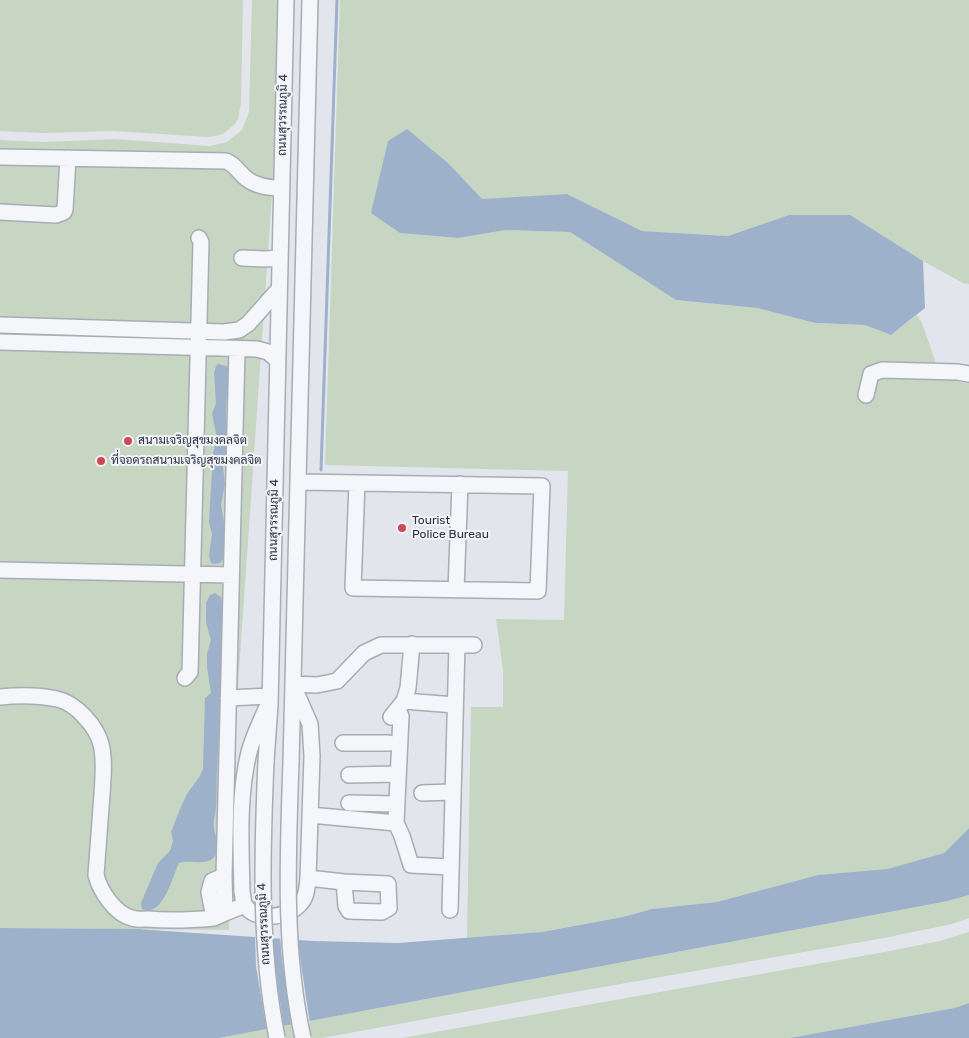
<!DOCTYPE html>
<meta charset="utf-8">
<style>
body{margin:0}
canvas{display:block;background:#e2e5eb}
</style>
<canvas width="969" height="1038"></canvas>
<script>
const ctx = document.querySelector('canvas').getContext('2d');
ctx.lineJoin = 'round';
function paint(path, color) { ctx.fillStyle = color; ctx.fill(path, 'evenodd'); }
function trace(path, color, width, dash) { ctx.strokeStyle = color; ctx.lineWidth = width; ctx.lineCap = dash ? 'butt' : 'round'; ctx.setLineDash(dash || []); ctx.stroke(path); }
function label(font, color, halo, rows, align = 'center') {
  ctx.font = font + ' Rubik,Sarabun,sans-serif'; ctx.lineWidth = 4; ctx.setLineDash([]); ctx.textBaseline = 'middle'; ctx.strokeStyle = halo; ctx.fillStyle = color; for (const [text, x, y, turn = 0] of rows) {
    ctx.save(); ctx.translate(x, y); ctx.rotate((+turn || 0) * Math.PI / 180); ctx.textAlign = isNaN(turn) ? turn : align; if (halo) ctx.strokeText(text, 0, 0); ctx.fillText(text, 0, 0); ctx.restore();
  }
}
const green = new Path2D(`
 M0,0H243L241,103L238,119L235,124L223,134L216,136L208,137L114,131L43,133L0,131Z
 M252,0H283L280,174L273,180L235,729L229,930L0,928V140L43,142L115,139L210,146L227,142L242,130L249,112Z
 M340,0H969V284L963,283L923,261L849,215H789L728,236L642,231L567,194L482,200L449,164L371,212L400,233L458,238L506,230L570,232L676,300L757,308L815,323L865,325L891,335L917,315L922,323L937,366L969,369V828L944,853L888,870L818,875L717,902L652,909L623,917L542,932L467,938L471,707H503V670L496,619L564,620L568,471L325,465Z
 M969,895V918L952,924L884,938L546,997L322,1038H219L948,901Z
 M969,932V1003L954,1008L790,1038H402L890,951L940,941Z`);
const water = new Path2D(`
 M407,129L449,164L482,199L567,194L642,231L728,236L789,215H850L923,261L925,308L891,335L865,325L815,323L757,308L676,300L570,232L506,230L458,238L400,233L371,213L388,141Z
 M218,364L227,366L229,371L226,408V455L223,466L225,484L221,505L226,534L225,551L223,559L220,563L215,564L211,563L209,556L212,534L209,522L213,453L217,438L212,414L216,403L214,373L216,366Z
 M215,593L221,597L223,609C222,662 220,716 217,770C216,786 218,803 214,819C211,831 223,846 215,856C207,867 190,859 179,863C172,877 163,918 142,909L141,903L158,863L170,851L173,841L171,832L180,809L187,794L200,776L203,769L205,698L211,693L207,667V654L211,640L206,623V603L210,595Z
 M969,828V895L948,901L219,1038H0V928L137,929L313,941L398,943L542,932L623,917L652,909L717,902L818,875L888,869L944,853Z
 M969,1003V1038H790L954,1008Z`);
const pier = new Path2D(`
 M255,935L273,936L274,961L284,1029L267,1032L256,966Z
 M280,936L298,938L300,957L310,1024L292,1027L282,959Z`);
const stream = new Path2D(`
 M321,470L337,0`);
const minor = new Path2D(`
 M0,157L226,161C236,165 239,173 247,179C257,187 270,188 282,188
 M0,212L56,215L64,212L65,209L68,158
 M242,258L264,259L280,258
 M0,325L224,332L239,330L248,324L279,289
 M0,342L257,349L268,352L277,360
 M237,349L224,876L225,913L245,905
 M866,395L871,374L882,370L958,372L969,374
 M299,482L542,486L538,591L353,588L357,483
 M0,570L231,575
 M456,590L460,484
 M185,678L190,672L201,242L199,238
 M293,684L317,685L337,681L364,653L381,645H474
 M0,697C19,695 38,695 57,699C76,703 96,726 101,744C105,760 103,779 102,794C100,821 98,848 96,875C100,891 115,914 132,918C137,920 143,919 148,919C170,921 192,920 214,918
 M228,698L270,696
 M404,701L455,705
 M266,709C260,723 253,737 249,752C238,797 241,846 242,892C243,896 243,900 244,904C255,923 288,918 300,904C307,897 307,887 308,878L312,756L310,724L296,692
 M391,717L404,701L408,688L412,644
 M343,743H389
 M266,761L270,705L286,0
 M291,762L310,0
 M349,775L398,774
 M422,793L452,792
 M349,803L396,804
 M310,815L396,823L401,716L398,710
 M396,823L402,836L411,865L450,867
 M308,878L344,882
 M344,882L388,884L389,908L382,912L349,911L346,906Z
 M450,910L457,645
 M223,914L214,918L209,892L212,881L224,876`);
const minorBridge = new Path2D(`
 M266,761C262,854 259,946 277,1038
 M291,762C288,854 283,947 303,1038`);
const markers = [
 [128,441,5,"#d04755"],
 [101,461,5,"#d04755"],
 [402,528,5,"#d04755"]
];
const streetNames = [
 ["ถนนสุวรรณภูมิ 4",283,115,-89],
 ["ถนนสุวรรณภูมิ 4",274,520,-89],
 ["ถนนสุวรรณภูมิ 4",264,924,-93]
];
const poiNames = [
 ["สนามเจริญสุขมงคลจิต",138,441],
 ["ที่จอดรถสนามเจริญสุขมงคลจิต",111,461],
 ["Tourist",412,521],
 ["Police Bureau",412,535]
];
paint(green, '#c7d5c3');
paint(water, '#9db1cb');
paint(pier, '#e2e5eb');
trace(stream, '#9db1cb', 3);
trace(minor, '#a7acb5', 18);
trace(minor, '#f5f6f9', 15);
trace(minorBridge, '#a7acb5', 18, []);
trace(minorBridge, '#f5f6f9', 15);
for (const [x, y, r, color] of markers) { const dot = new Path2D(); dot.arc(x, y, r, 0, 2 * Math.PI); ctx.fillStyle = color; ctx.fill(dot); trace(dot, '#f2f4f8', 2); }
label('12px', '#2a3243', '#f2f4f8', streetNames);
label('12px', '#2a3243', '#f2f4f8', poiNames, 'left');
</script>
